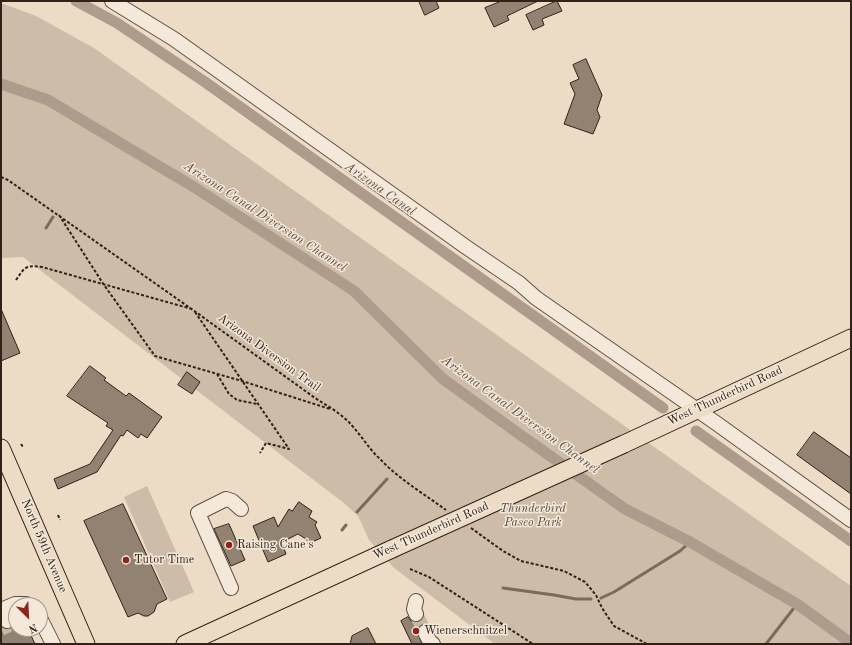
<!DOCTYPE html>
<style>
body{margin:0}
#map{position:relative;width:852px;height:645px;overflow:hidden;background:#eddcc5;font-family:"Old Standard TT",serif}
canvas{display:block}
.frame{position:absolute;inset:0;border:2px solid #302119;pointer-events:none}
.north{position:absolute;left:8px;top:597px;width:40px;height:40px;box-sizing:border-box;background:#f3e8d9;border:1px solid #a5988c;border-radius:50%;rotate:156deg;font-size:11px;font-weight:700;line-height:16px;text-align:center;color:#302119}
.north::after{content:'';display:block;margin:auto;width:14px;height:18px;background:#8f2418;clip-path:polygon(50% 0,100% 100%,50% 72%,0 100%)}
</style>
<div id="map">
<canvas width="852" height="645"></canvas>
<div class="frame"></div>
<div class="north">N</div>
</div>
<script>
const ctx = document.querySelector('canvas').getContext('2d');
ctx.lineJoin = 'round';
function paint(path, color) { ctx.fillStyle = color; ctx.fill(path, 'evenodd'); }
function trace(path, color, width, dash) { ctx.strokeStyle = color; ctx.lineWidth = width; ctx.lineCap = dash ? 'butt' : 'round'; ctx.setLineDash(dash || []); ctx.stroke(path); }
function label(font, color, halo, rows, align = 'center') {
  ctx.font = font + ' "Old Standard TT",serif'; ctx.lineWidth = 3; ctx.setLineDash([]); ctx.textBaseline = 'middle'; ctx.strokeStyle = halo; ctx.fillStyle = color; for (const [text, x, y, turn = 0] of rows) {
    ctx.save(); ctx.translate(x, y); ctx.rotate((+turn || 0) * Math.PI / 180); ctx.textAlign = isNaN(turn) ? turn : align; if (halo) ctx.strokeText(text, 0, 0); ctx.fillText(text, 0, 0); ctx.restore();
  }
}
const green = new Path2D(`
 M1,3L36,16L94,48L626,427L851,586V644H495L394,568L369,540L358,516L345,504L23,257L1,258Z
 M147,486L194,592L170,602L124,497Z`);
const stream = new Path2D(`
 M46,228L53,217
 M357,512L387,479
 M342,530L346,525
 M503,588L554,595L576,599H591
 M601,598L614,592L680,551L690,542
 M766,644L797,604`);
const canal = new Path2D(`
 M76,1L117,23L205,82L663,408
 M1,84L48,100L194,187L354,291L443,379L515,431L625,509L690,542L797,604L851,643
 M696,431L851,541`);
const building = new Path2D(`
 M419,1H436L439,8L425,15Z
 M502,1H538L507,16L509,20L494,27L485,8Z
 M557,1L562,11L542,19L544,25L533,30L526,15Z
 M586,59L602,95L597,110L600,117L593,134L564,124L575,94L570,83L579,79L573,65Z
 M1,309L20,353L1,361Z
 M90,366L106,378L104,380L126,396L129,393L162,417L147,438L141,434L138,438L127,430L123,436L121,435L97,472L58,489L54,479L90,464L113,430L106,426L108,423L67,396Z
 M187,372L200,382L192,394L178,385Z
 M814,432L851,458V494L797,455Z
 M299,502L312,511L309,517L317,522L315,525L321,538L308,544L306,539L298,534L284,541L282,543L286,554L268,562L253,526L274,517L278,527L289,509L292,511Z
 M123,504L167,599L157,604L154,612L148,616H144L138,613L128,617L84,521Z
 M229,524L245,560L231,566L214,529Z
 M408,617L411,621L415,622H420L423,618L426,624L421,625L417,631L422,644H412L401,621Z
 M16,626V629H28L35,644H1V627L6,629Z
 M368,628L376,644H350L352,636Z`);
const minorTunnel = new Path2D(`
 M416,614L425,632
 M1,629L9,625`);
const path = new Path2D(`
 M1,177L8,180L193,310L315,398C329,407 344,415 354,428C363,438 370,450 380,459C399,479 424,494 446,510
 M59,215L104,285L155,356L242,381L330,409
 M16,280C25,267 25,265 42,267L192,309
 M195,312L289,449L266,443L260,453
 M217,374L229,394L237,400L257,404
 M21,444L23,447
 M58,515L60,520
 M471,528L503,551L521,561L564,571L585,582L596,595L602,608L614,626L647,644
 M410,569L429,577L533,644`);
const minor = new Path2D(`
 M112,1L174,39L466,247L519,283L536,298L716,423L851,520
 M231,588L198,513L226,499L232,501L241,509
 M416,601L414,609L416,614
 M1,610L15,604H26L27,605
 M40,618L53,644
 M7,621L16,617
 M425,632L430,642L433,644`);
const major = new Path2D(`
 M624,444L851,338
 M1,448L86,644
 M185,644L392,549`);
const majorBridge = new Path2D(`
 M392,549L624,444`);
const markers = [
 [229,545,4,"#8f2418"],
 [126,560,4,"#8f2418"],
 [416,631,4,"#8f2418"]
];
const streetNames = [
 ["Arizona Diversion Trail",269,353,36],
 ["West Thunderbird Road",725,396,-25],
 ["West Thunderbird Road",431,531,-24],
 ["North 59th Avenue",44,546,67]
];
const parkNames = [
 ["Thunderbird",533,509],
 ["Paseo Park",533,523]
];
const poiNames = [
 ["Raising Cane's",237,545],
 ["Tutor Time",134,560],
 ["Wienerschnitzel",424,631]
];
const waterNames = [
 ["Arizona Canal",380,189,35],
 ["Arizona Canal Diversion Channel",265,217,33],
 ["Arizona Canal Diversion Channel",520,415,36]
];
paint(green, '#cdbca8');
trace(stream, '#7b6b5d', 3);
trace(canal, '#ad9c8b', 11);
paint(building, '#928272');
trace(building, '#302119', 1);
trace(minorTunnel, '#c7b7a3', 14, [14, 7]);
trace(minor, '#5f5044', 16);
trace(major, '#302119', 19);
trace(path, '#302119', 2, [3, 2]);
trace(minor, '#f3e8d9', 14);
trace(major, '#eddcc5', 17);
trace(majorBridge, '#302119', 19, []);
trace(majorBridge, '#eddcc5', 17);
for (const [x, y, r, color] of markers) { const dot = new Path2D(); dot.arc(x, y, r, 0, 2 * Math.PI); ctx.fillStyle = color; ctx.fill(dot); trace(dot, '#f3e8d9', 1.5); }
label('12px', '#302119', '#f3e8d9', streetNames);
label('italic 12px', '#57483d', '#f3e8d9', parkNames);
label('12px', '#302119', '#f3e8d9', poiNames, 'left');
label('italic 13px', '#5c4c41', '#f3e8d9', waterNames);
</script>
